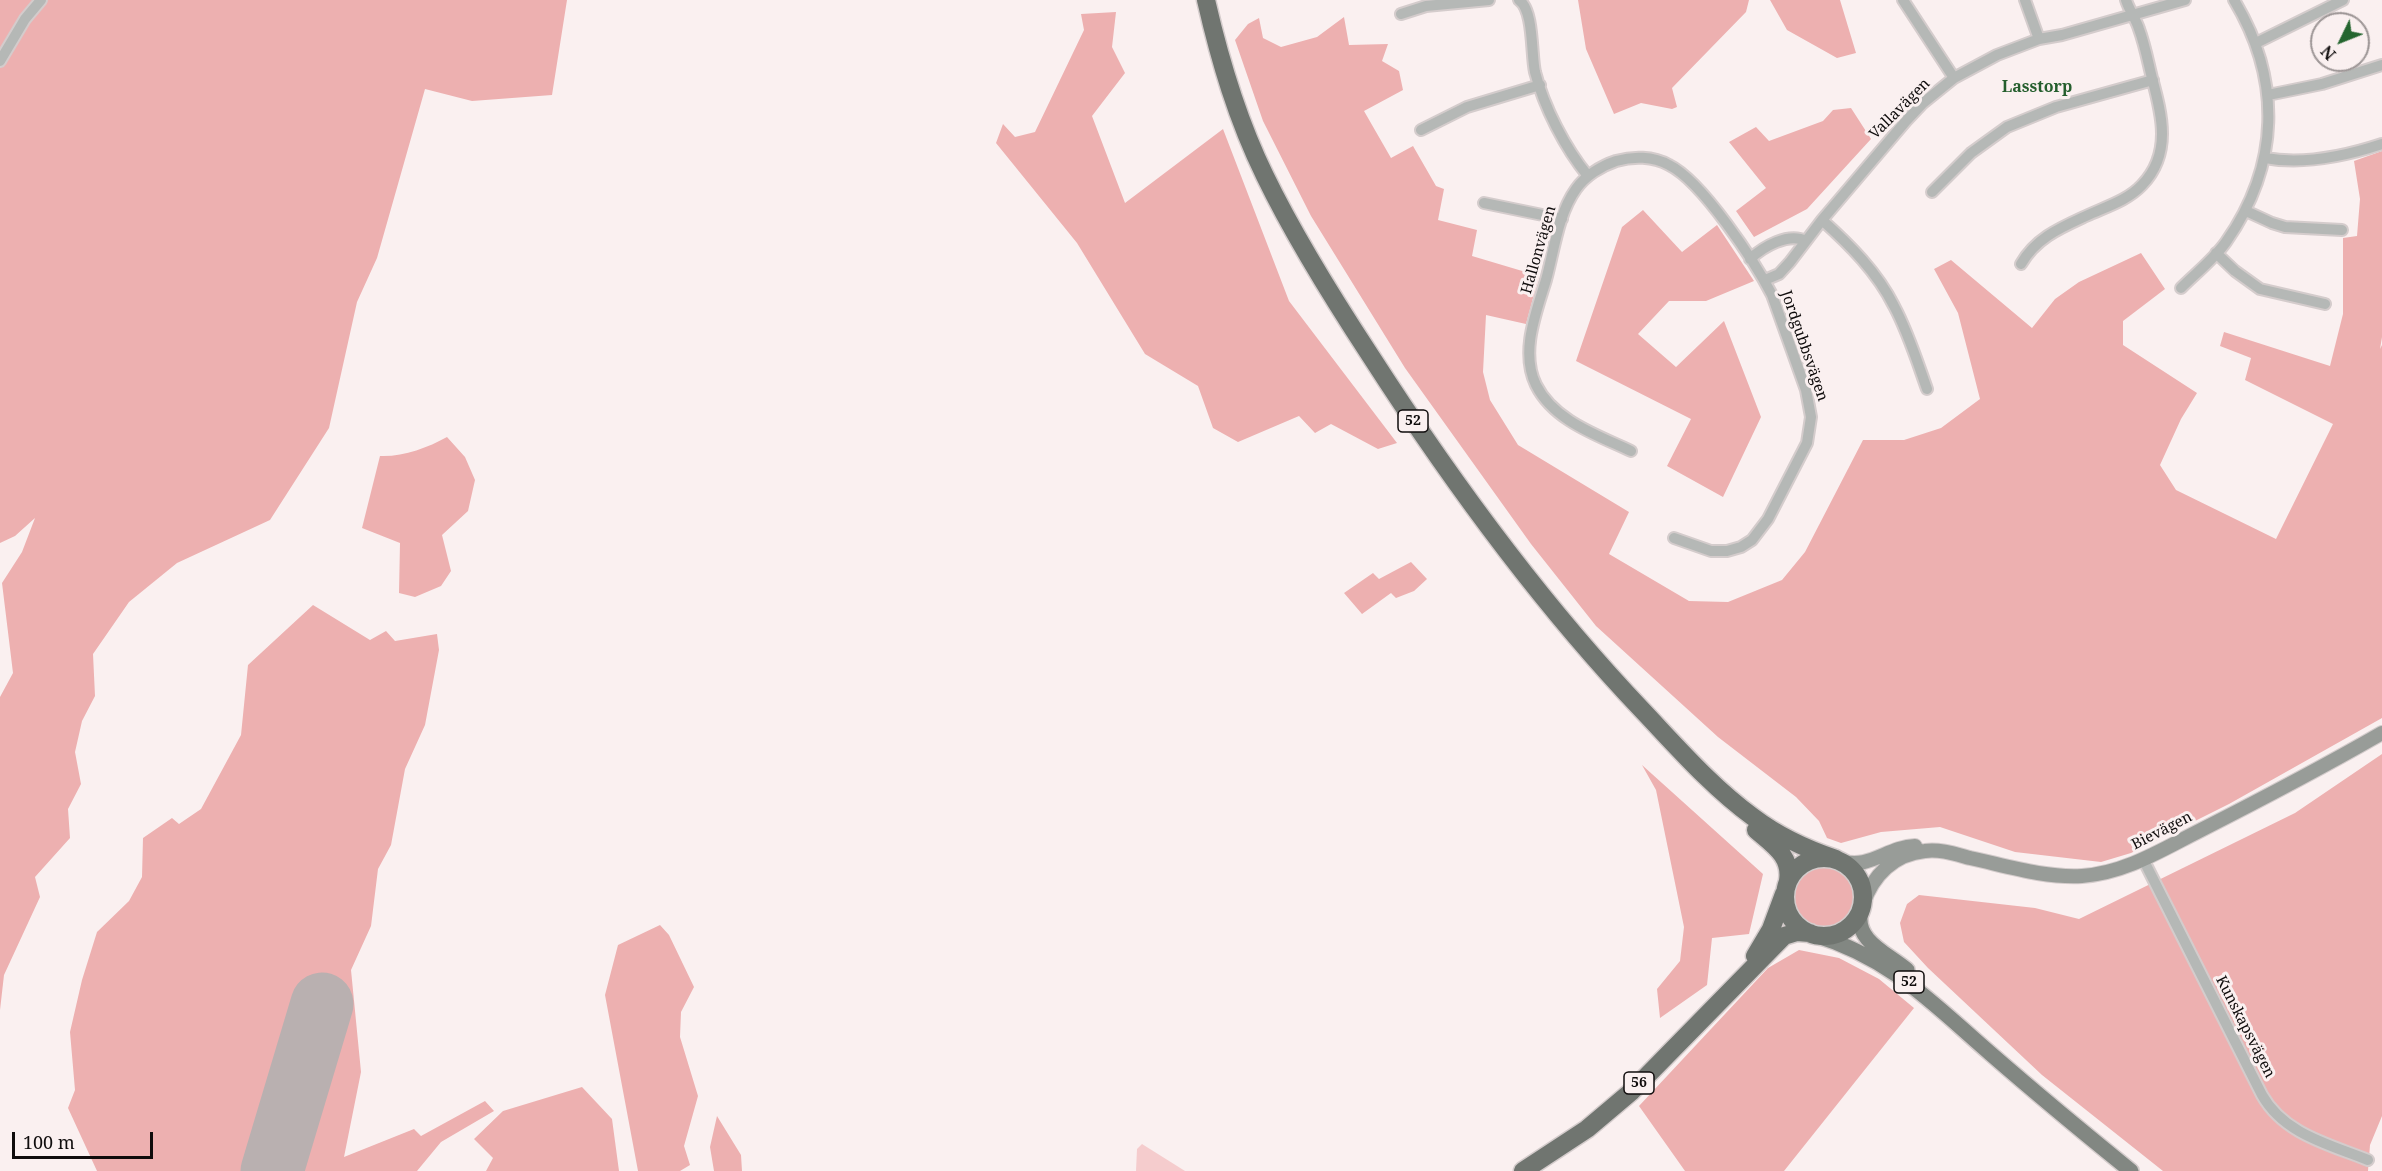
<!DOCTYPE html>
<meta charset="utf-8">
<style>
body{margin:0}
#map{position:relative;width:2382px;height:1171px;overflow:hidden;background:#faf0f0;font-family:"Noto Serif",serif}
canvas{display:block}
.north{position:absolute;left:2310px;top:12px;width:60px;height:60px;box-sizing:border-box;background:#faf0f0;border:2px solid #9c9595;border-radius:50%;rotate:227deg;font-size:16px;font-weight:700;line-height:24px;text-align:center;color:#0f0c0c}
.north::after{content:'';display:block;margin:auto;width:21px;height:27px;background:#24652f;clip-path:polygon(50% 0,100% 100%,50% 72%,0 100%)}
.scale{position:absolute;left:12px;top:1132px;width:141px;height:27px;box-sizing:border-box;border:3px solid #0f0c0c;border-top:0;padding-left:8px;font-size:18px;line-height:21px;white-space:nowrap;color:#0f0c0c;-webkit-text-stroke:4px #faf0f0;paint-order:stroke}
</style>
<div id="map">
<canvas width="2382" height="1171"></canvas>
<div class="north">N</div>
<div class="scale">100 m</div>
</div>
<script>
const ctx = document.querySelector('canvas').getContext('2d');
ctx.lineJoin = 'round';
function paint(path, color) { ctx.fillStyle = color; ctx.fill(path, 'evenodd'); }
function trace(path, color, width, dash) { ctx.strokeStyle = color; ctx.lineWidth = width; ctx.lineCap = dash ? 'butt' : 'round'; ctx.setLineDash(dash || []); ctx.stroke(path); }
function label(font, color, halo, rows, align = 'center') {
  ctx.font = font + ' "Noto Serif",serif'; ctx.lineWidth = 6; ctx.setLineDash([]); ctx.textBaseline = 'middle'; ctx.strokeStyle = halo; ctx.fillStyle = color; for (const [text, x, y, turn = 0] of rows) {
    ctx.save(); ctx.translate(x, y); ctx.rotate((+turn || 0) * Math.PI / 180); ctx.textAlign = isNaN(turn) ? turn : align; if (halo) ctx.strokeText(text, 0, 0); ctx.fillText(text, 0, 0); ctx.restore();
  }
}
const green = new Path2D(`
 M0,0H567L552,95L472,101L425,89L377,258L357,302L329,428L270,520L177,563L129,602L93,654L95,696L82,721L75,752L81,784L68,809L70,838L35,877L40,897L4,975L0,1010V697L13,673L2,583L22,552L35,518L15,536L0,543Z
 M1578,0H1749L1746,12L1672,88L1677,107L1672,109L1641,103L1614,114L1586,49Z
 M1770,0H1840L1856,53L1837,58L1787,30Z
 M1116,12L1112,47L1125,73L1092,116L1125,203L1223,129L1289,301L1397,443L1378,449L1331,424L1315,433L1299,416L1238,442L1213,428L1198,386L1145,354L1077,243L996,143L1003,124L1015,137L1035,132L1084,30L1081,14Z
 M1344,17L1349,45L1388,44L1382,61L1399,71L1403,90L1364,111L1391,158L1413,146L1436,186L1444,189L1438,220L1477,230L1472,256L1539,276L1526,324L1486,315L1483,372L1490,400L1518,445L1629,512L1609,554L1689,601L1728,602L1782,580L1805,552L1863,440H1904L1941,428L1980,399L1958,313L1934,269L1951,260L2032,328L2055,299L2079,282L2141,253L2165,289L2123,321V345L2197,393L2181,419L2160,465L2176,490L2276,539L2333,424L2245,380L2251,358L2220,346L2224,332L2330,366L2343,314V238L2357,236L2360,199L2354,161L2382,151V337L2380,349L2382,345V718L2229,804L2131,853L2101,862L2015,852L1940,827L1881,832L1841,843L1827,838L1819,821L1796,797L1718,737L1596,626L1531,544L1405,368L1311,216L1263,121L1235,40L1248,24L1259,18L1263,38L1281,47L1317,37Z
 M1851,108L1871,139L1807,209L1754,237L1736,211L1766,188L1729,142L1756,127L1769,141L1823,121L1833,110Z
 M1643,210L1682,252L1717,225L1754,281L1706,301H1669L1638,334L1676,367L1724,321L1761,417L1723,497L1667,466L1691,419L1576,361L1622,227Z
 M447,437L465,457L475,480L468,511L442,535L451,571L441,586L415,597L399,593L400,543L362,528L380,456C403,457 427,448 447,437Z
 M1411,562L1427,579L1414,591L1396,598L1391,593L1362,614L1344,593L1373,573L1379,579Z
 M313,605L370,640L386,631L395,641L437,634L439,650L425,725L405,769L391,845L378,869L371,926L351,970L361,1072L344,1157L414,1129L421,1136L485,1101L494,1111L441,1142L417,1171H97L68,1108L75,1090L70,1032L82,980L97,932L129,901L142,877L143,838L172,818L179,824L201,809L241,735L248,665Z
 M2382,754V1116L2370,1145L2368,1171H2163L2042,1075L1928,968L1904,942L1900,923L1907,904L1919,895L2035,908L2079,919L2295,813Z
 M1642,765L1763,874L1749,934L1712,938L1707,985L1660,1018L1657,989L1680,961L1684,927L1656,790Z
 M1793 897a31 31 0 1 1 62 0a31 31 0 1 1-62 0Z
 M660,925L669,935L694,987L681,1012L680,1037L698,1096L684,1146L690,1165L680,1171H638L605,995L618,945Z
 M1799,950L1839,958L1879,979L1914,1008L1784,1171H1685L1639,1106L1768,968Z
 M582,1087L612,1119L619,1171H486L493,1158L474,1139L503,1111Z
 M717,1116L741,1155L742,1171H714L710,1147Z`);
const water = new Path2D(`
 M1142,1144L1185,1171H1136L1137,1149Z`);
const runway = new Path2D(`
 M272,1171L322,1004`);
const street = new Path2D(`
 M1519,0C1534,10 1531,54 1535,72C1544,107 1565,148 1588,176
 M1903,0L1954,78
 M2025,0L2039,39
 M1401,14L1426,6L1489,0
 M2256,43L2343,0
 M0,61L25,19L41,0
 M2268,95L2322,84L2382,65
 M1421,130L1467,107L1540,85
 M2265,158C2303,165 2346,156 2382,144
 M1932,192L1971,153L2007,127L2056,107L2153,80
 M1484,203L1562,219
 M2246,211L2272,223L2285,227L2342,230
 M1822,220C1850,245 1877,272 1894,306C1908,332 1917,361 1927,389
 M2216,253L2235,271L2260,289L2325,304
 M1750,259C1763,247 1788,232 1806,241
 M2021,264C2036,238 2060,228 2086,216C2105,207 2127,201 2142,185C2172,154 2162,115 2152,78C2148,62 2145,45 2139,29C2136,19 2129,10 2126,0
 M1765,280L1779,274L1790,262L1822,220L1906,121L1923,103L1954,78L1997,55L2039,39L2062,35L2185,0
 M2181,288C2196,273 2214,259 2226,242C2280,165 2282,80 2234,0
 M1631,451C1597,435 1554,421 1536,385C1520,352 1536,313 1546,280C1554,251 1558,214 1576,189C1585,176 1601,166 1616,161C1633,156 1653,156 1669,165C1702,181 1755,262 1772,295L1806,390L1811,417L1807,443L1768,519L1752,540L1741,547L1727,551H1711L1674,538
 M2143,859L2262,1095C2284,1134 2328,1144 2368,1160`);
const secondary = new Path2D(`
 M1842,861C1868,870 1888,847 1915,846
 M1863,904C1873,875 1894,854 1925,851C1940,849 1955,854 1970,858C2007,866 2044,878 2082,876C2126,873 2163,849 2201,830C2262,799 2323,767 2382,733`);
const primary = new Path2D(`
 M1861,911C1853,940 1888,954 1907,970
 M1815,935C1891,958 1933,1004 1991,1054C2037,1094 2084,1133 2131,1171`);
const highway = new Path2D(`
 M1206,0C1220,61 1237,119 1265,176C1295,238 1332,297 1370,355C1451,481 1540,603 1643,711C1678,748 1712,787 1753,817C1778,836 1806,849 1836,859
 M1756,830C1773,845 1792,856 1788,881
 M1785 897a39 39 0 1 1 78 0a39 39 0 1 1-78 0Z
 M1755,956L1771,929L1784,894
 M1523,1171L1587,1129L1632,1091L1784,936L1797,932L1810,933`);
const shields = [
 [1413,421,30],
 [1909,982,30],
 [1639,1083,30]
];
const shieldNames = [
 ["52",1413,421],
 ["52",1909,982],
 ["56",1639,1083]
];
const streetNames = [
 ["Vallavägen",1900,109,-45],
 ["Hallonvägen",1539,250,-74],
 ["Jordgubbsvägen",1804,346,71],
 ["Bievägen",2162,831,-27],
 ["Kunskapsvägen",2245,1027,63]
];
const neighbourhoodNames = [
 ["Lasstorp",2037,87]
];
paint(green, '#edb0b0');
paint(water, '#f5cccd');
trace(runway, '#b9b0b0', 63);
trace(street, '#d4cccc', 14);
trace(secondary, '#d4cccc', 16);
trace(primary, '#d4cccc', 18);
trace(highway, '#d4cccc', 21);
trace(street, '#b5b8b6', 10);
trace(secondary, '#989c98', 14);
trace(primary, '#828782', 15);
trace(highway, '#707570', 18);
for (const [x, y, w] of shields) { const box = new Path2D(); box.roundRect(x - w / 2, y - 11, w, 22, 4.5); ctx.fillStyle = '#faf0f0'; ctx.fill(box); trace(box, '#0f0c0c', 1.5); }
label('bold 14px', '#0f0c0c', null, shieldNames);
label('15px', '#0f0c0c', '#faf0f0', streetNames);
label('bold 16px', '#245e2d', '#faf0f0', neighbourhoodNames);
</script>
